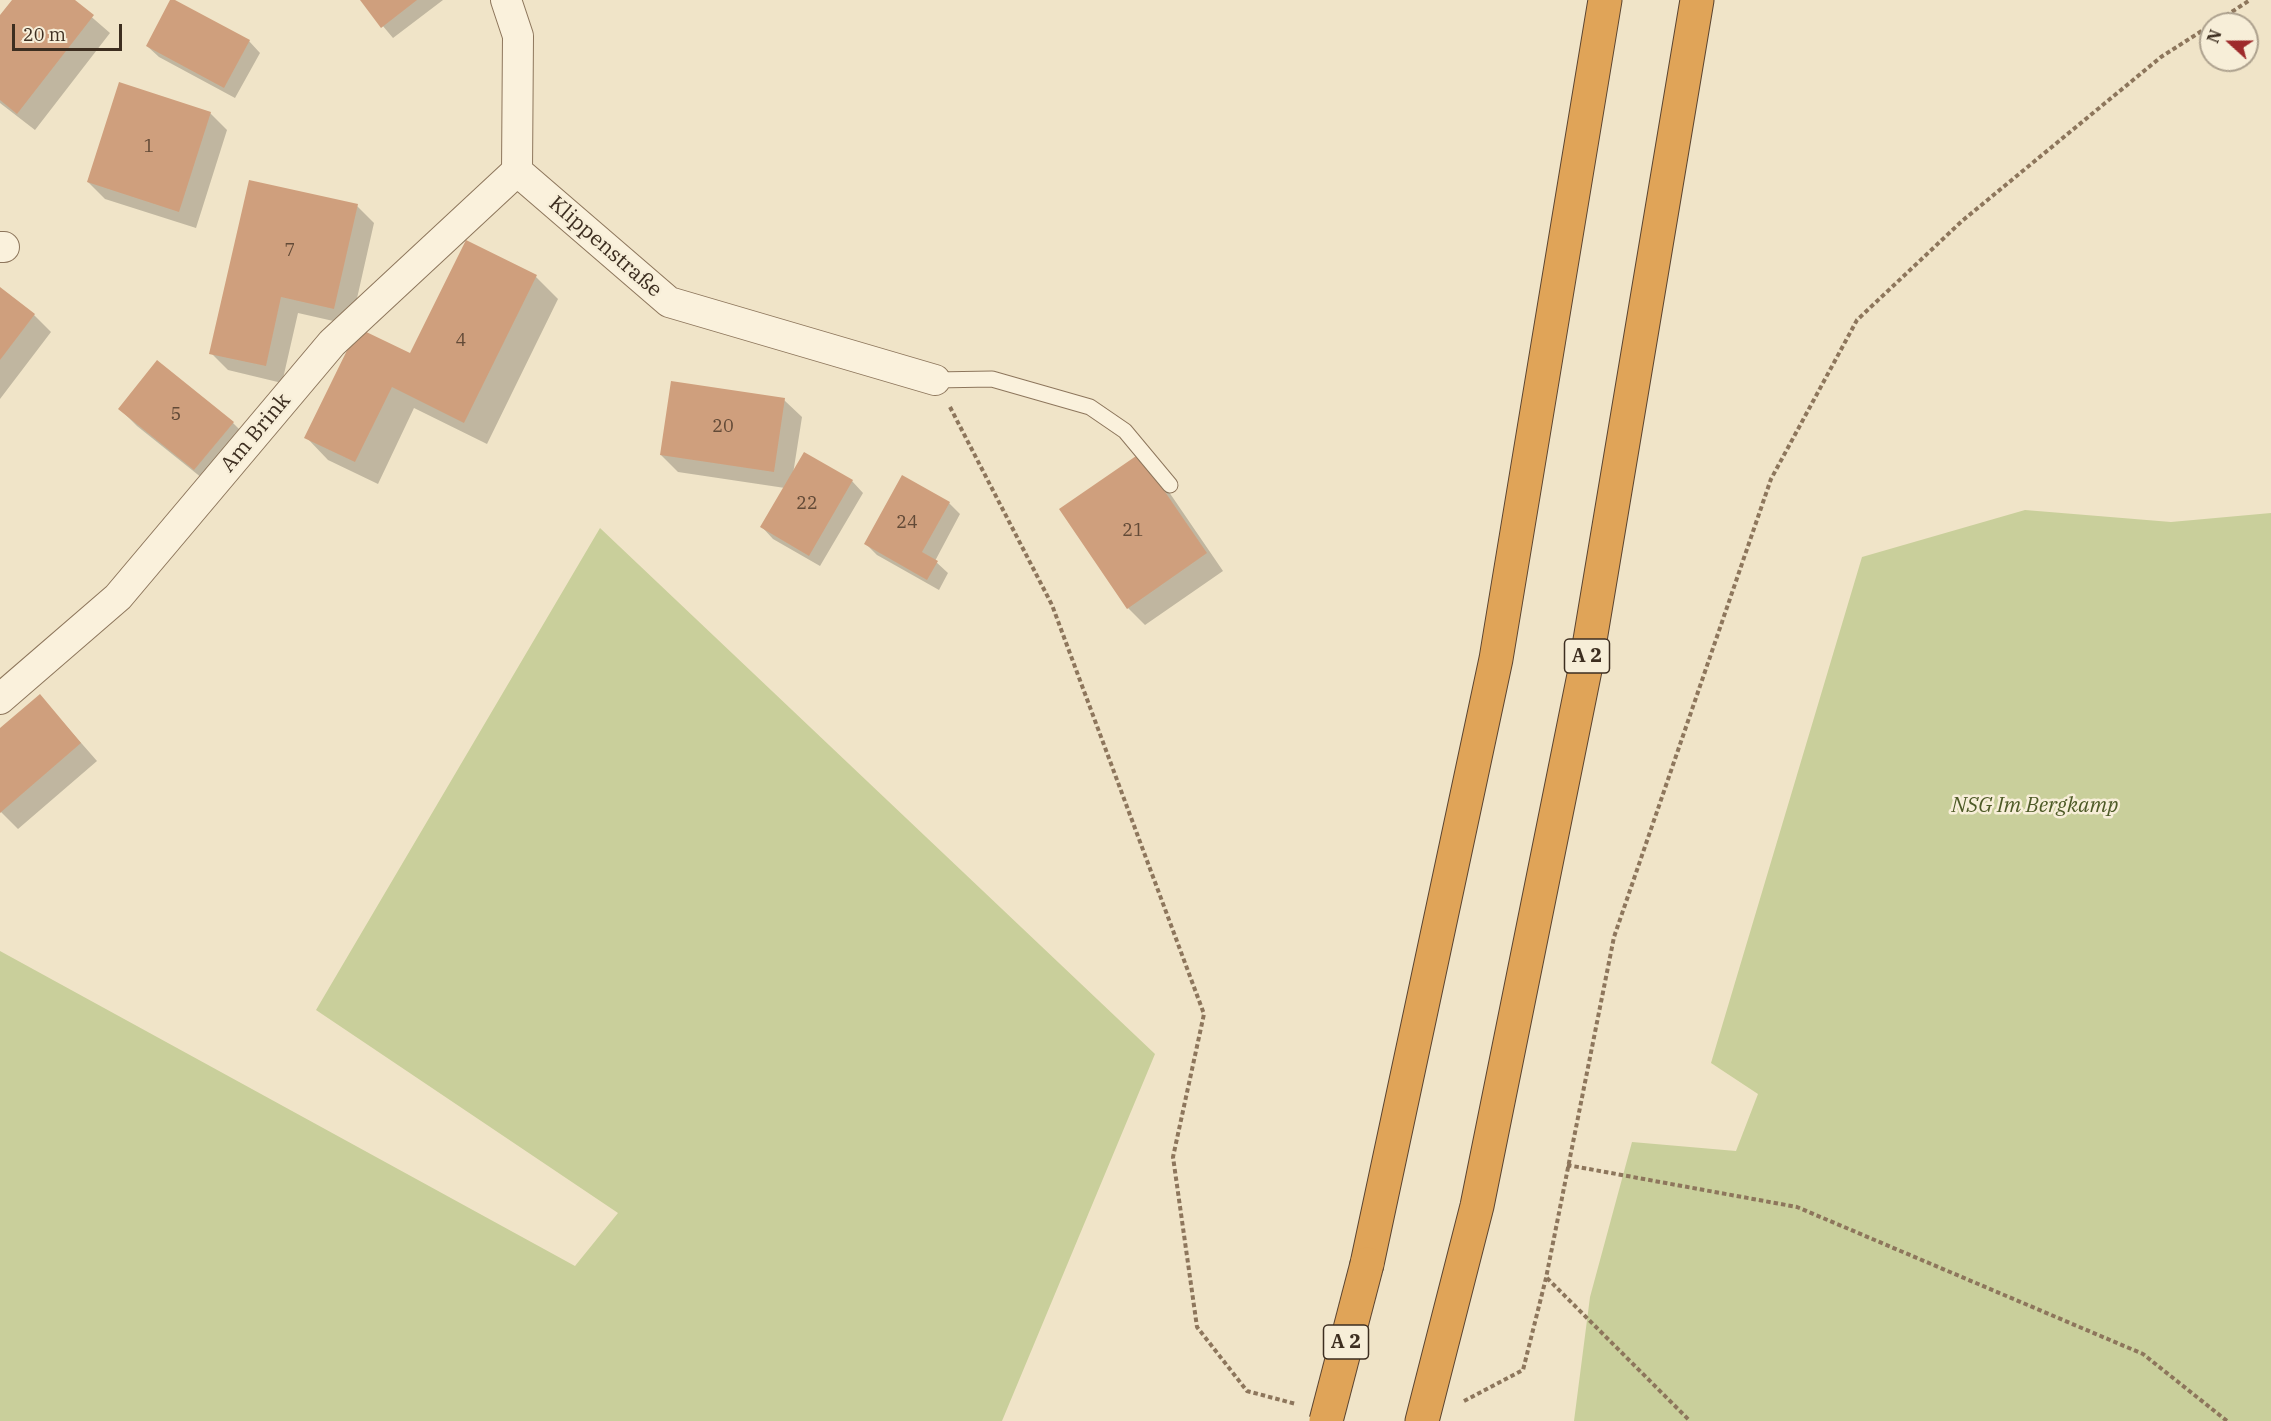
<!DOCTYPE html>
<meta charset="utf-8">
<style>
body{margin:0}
#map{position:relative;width:2271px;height:1421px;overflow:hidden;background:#f0e4c8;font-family:"IBM Plex Serif",serif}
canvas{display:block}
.north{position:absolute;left:2199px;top:12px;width:60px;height:60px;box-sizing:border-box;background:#f7eed8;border:2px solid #ada18e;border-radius:50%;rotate:291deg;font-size:16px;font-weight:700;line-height:24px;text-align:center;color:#3d2e20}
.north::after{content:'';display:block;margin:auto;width:21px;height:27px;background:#9e2a2b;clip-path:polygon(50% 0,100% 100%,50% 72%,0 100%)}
.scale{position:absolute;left:12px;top:24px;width:110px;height:27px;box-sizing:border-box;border:3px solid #3d2e20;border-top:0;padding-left:8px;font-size:18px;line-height:21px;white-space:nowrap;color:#3d2e20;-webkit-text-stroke:4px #f7eed8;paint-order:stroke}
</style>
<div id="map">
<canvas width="2271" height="1421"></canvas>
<div class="north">N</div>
<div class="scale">20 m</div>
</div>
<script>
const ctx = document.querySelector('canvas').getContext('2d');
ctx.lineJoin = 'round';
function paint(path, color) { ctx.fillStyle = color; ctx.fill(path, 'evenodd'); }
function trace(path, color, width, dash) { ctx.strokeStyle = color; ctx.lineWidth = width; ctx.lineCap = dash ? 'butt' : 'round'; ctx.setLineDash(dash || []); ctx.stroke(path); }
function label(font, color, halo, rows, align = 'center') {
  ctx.font = font + ' "IBM Plex Serif",serif'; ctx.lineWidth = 5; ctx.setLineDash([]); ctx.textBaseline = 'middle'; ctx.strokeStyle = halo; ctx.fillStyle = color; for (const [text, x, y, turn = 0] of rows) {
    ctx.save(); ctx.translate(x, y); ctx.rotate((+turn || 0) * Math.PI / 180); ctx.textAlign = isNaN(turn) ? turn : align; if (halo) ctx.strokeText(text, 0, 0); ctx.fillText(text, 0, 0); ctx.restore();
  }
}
const green = new Path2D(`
 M2025,510L2171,522L2271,513V1421H1574L1590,1297L1632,1142L1736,1151L1758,1094L1711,1063L1862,557Z
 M600,528L1155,1054L1002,1421H0V951L575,1266L618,1213L316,1010Z`);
const shadow = new Path2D(`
 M14,0H72L110,33L35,130L0,103V18Z
 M361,0H443L393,38Z
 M249,41L260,53L235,98L159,57L147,46Z
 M210,113L227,130L196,228L105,199L88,182Z
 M357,206L374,223L351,325L298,313L282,383L228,370L211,353Z
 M467,242L536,277L558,299L487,444L414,408L378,484L328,460L306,437L411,355Z
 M0,289L34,315L51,332L0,399Z
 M784,400L802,417L793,474L852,481L863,493L820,566L773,539L762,527L785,488L678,472L661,455Z
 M120,409L233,423L250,440L212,486L137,426Z
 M1156,473L1223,571L1145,625L1128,608Z
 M949,503L960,514L935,561L948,573L939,590L877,555L865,543Z
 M40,696L97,761L18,829L0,811V730Z`);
const building = new Path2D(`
 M12,0H75L94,15L17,114L0,100V15Z
 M170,0H175L250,40L224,88L146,46Z
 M360,0H417L381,28Z
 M119,82L211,112L179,212L87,182Z
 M249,180L358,204L334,309L281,297L266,366L209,354Z
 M466,240L537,275L464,423L392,387L355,462L304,438L358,328L410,353Z
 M0,287L35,314L0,360Z
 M157,360L234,422L194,470L118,409Z
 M671,381L785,398L774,472L660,455Z
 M804,452L853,480L809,556L760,527Z
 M1139,454L1207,553L1127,609L1059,509Z
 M902,475L950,502L922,552L938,561L927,580L864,544Z
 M40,694L81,743L0,813V728Z`);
const path = new Path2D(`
 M2213,24L2250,0
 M950,407L1052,605L1204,1014L1173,1157L1197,1327L1247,1391L1296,1404
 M1567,1165L1797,1207L2143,1354L2227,1421
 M1547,1278L1690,1421
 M1464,1401L1523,1370L1546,1278L1614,937L1771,479L1857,320L1962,221L2161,57L2211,25`);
const lane = new Path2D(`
 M935,380L992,379L1090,407L1125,431L1170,485`);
const street = new Path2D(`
 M506,0L518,36L517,171L669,302L935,380
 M0,247H4
 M0,699L118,597L332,343L517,171`);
const highway = new Path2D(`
 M1367,1264L1496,659L1605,0
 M1422,1421L1477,1206L1585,670L1697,0`);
const highwayBridge = new Path2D(`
 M1326,1421L1367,1264`);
const numberNames = [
 ["1",149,147],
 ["7",290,251],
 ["4",461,341],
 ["5",176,415],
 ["20",723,427],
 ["22",807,504],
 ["24",907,523],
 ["21",1133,531]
];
const shields = [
 [1587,656,45],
 [1346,1342,45]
];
const shieldNames = [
 ["A 2",1587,656],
 ["A 2",1346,1342]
];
const streetNames = [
 ["Klippenstraße",605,247,41],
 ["Am Brink",256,433,-50]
];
const parkNames = [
 ["NSG Im Bergkamp",2035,806]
];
paint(green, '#c9cf9b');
paint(shadow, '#0003');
paint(building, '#cf9f7d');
trace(lane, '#8d765c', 17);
trace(street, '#8d765c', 32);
trace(highway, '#5b4430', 35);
trace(path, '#8d765c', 4, [4.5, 3]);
trace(lane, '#faf1dc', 15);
trace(street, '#faf1dc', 30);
trace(highway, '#e0a458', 33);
trace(highwayBridge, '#5b4430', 35, []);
trace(highwayBridge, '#e0a458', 33);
label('18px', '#624a37', null, numberNames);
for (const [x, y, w] of shields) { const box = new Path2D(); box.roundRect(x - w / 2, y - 17, w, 34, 4.5); ctx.fillStyle = '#f7eed8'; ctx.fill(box); trace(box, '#3d2e20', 1.5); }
label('bold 20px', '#3d2e20', null, shieldNames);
label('21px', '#3d2e20', '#f7eed8', streetNames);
label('italic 21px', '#4d5a26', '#f7eed8', parkNames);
</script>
